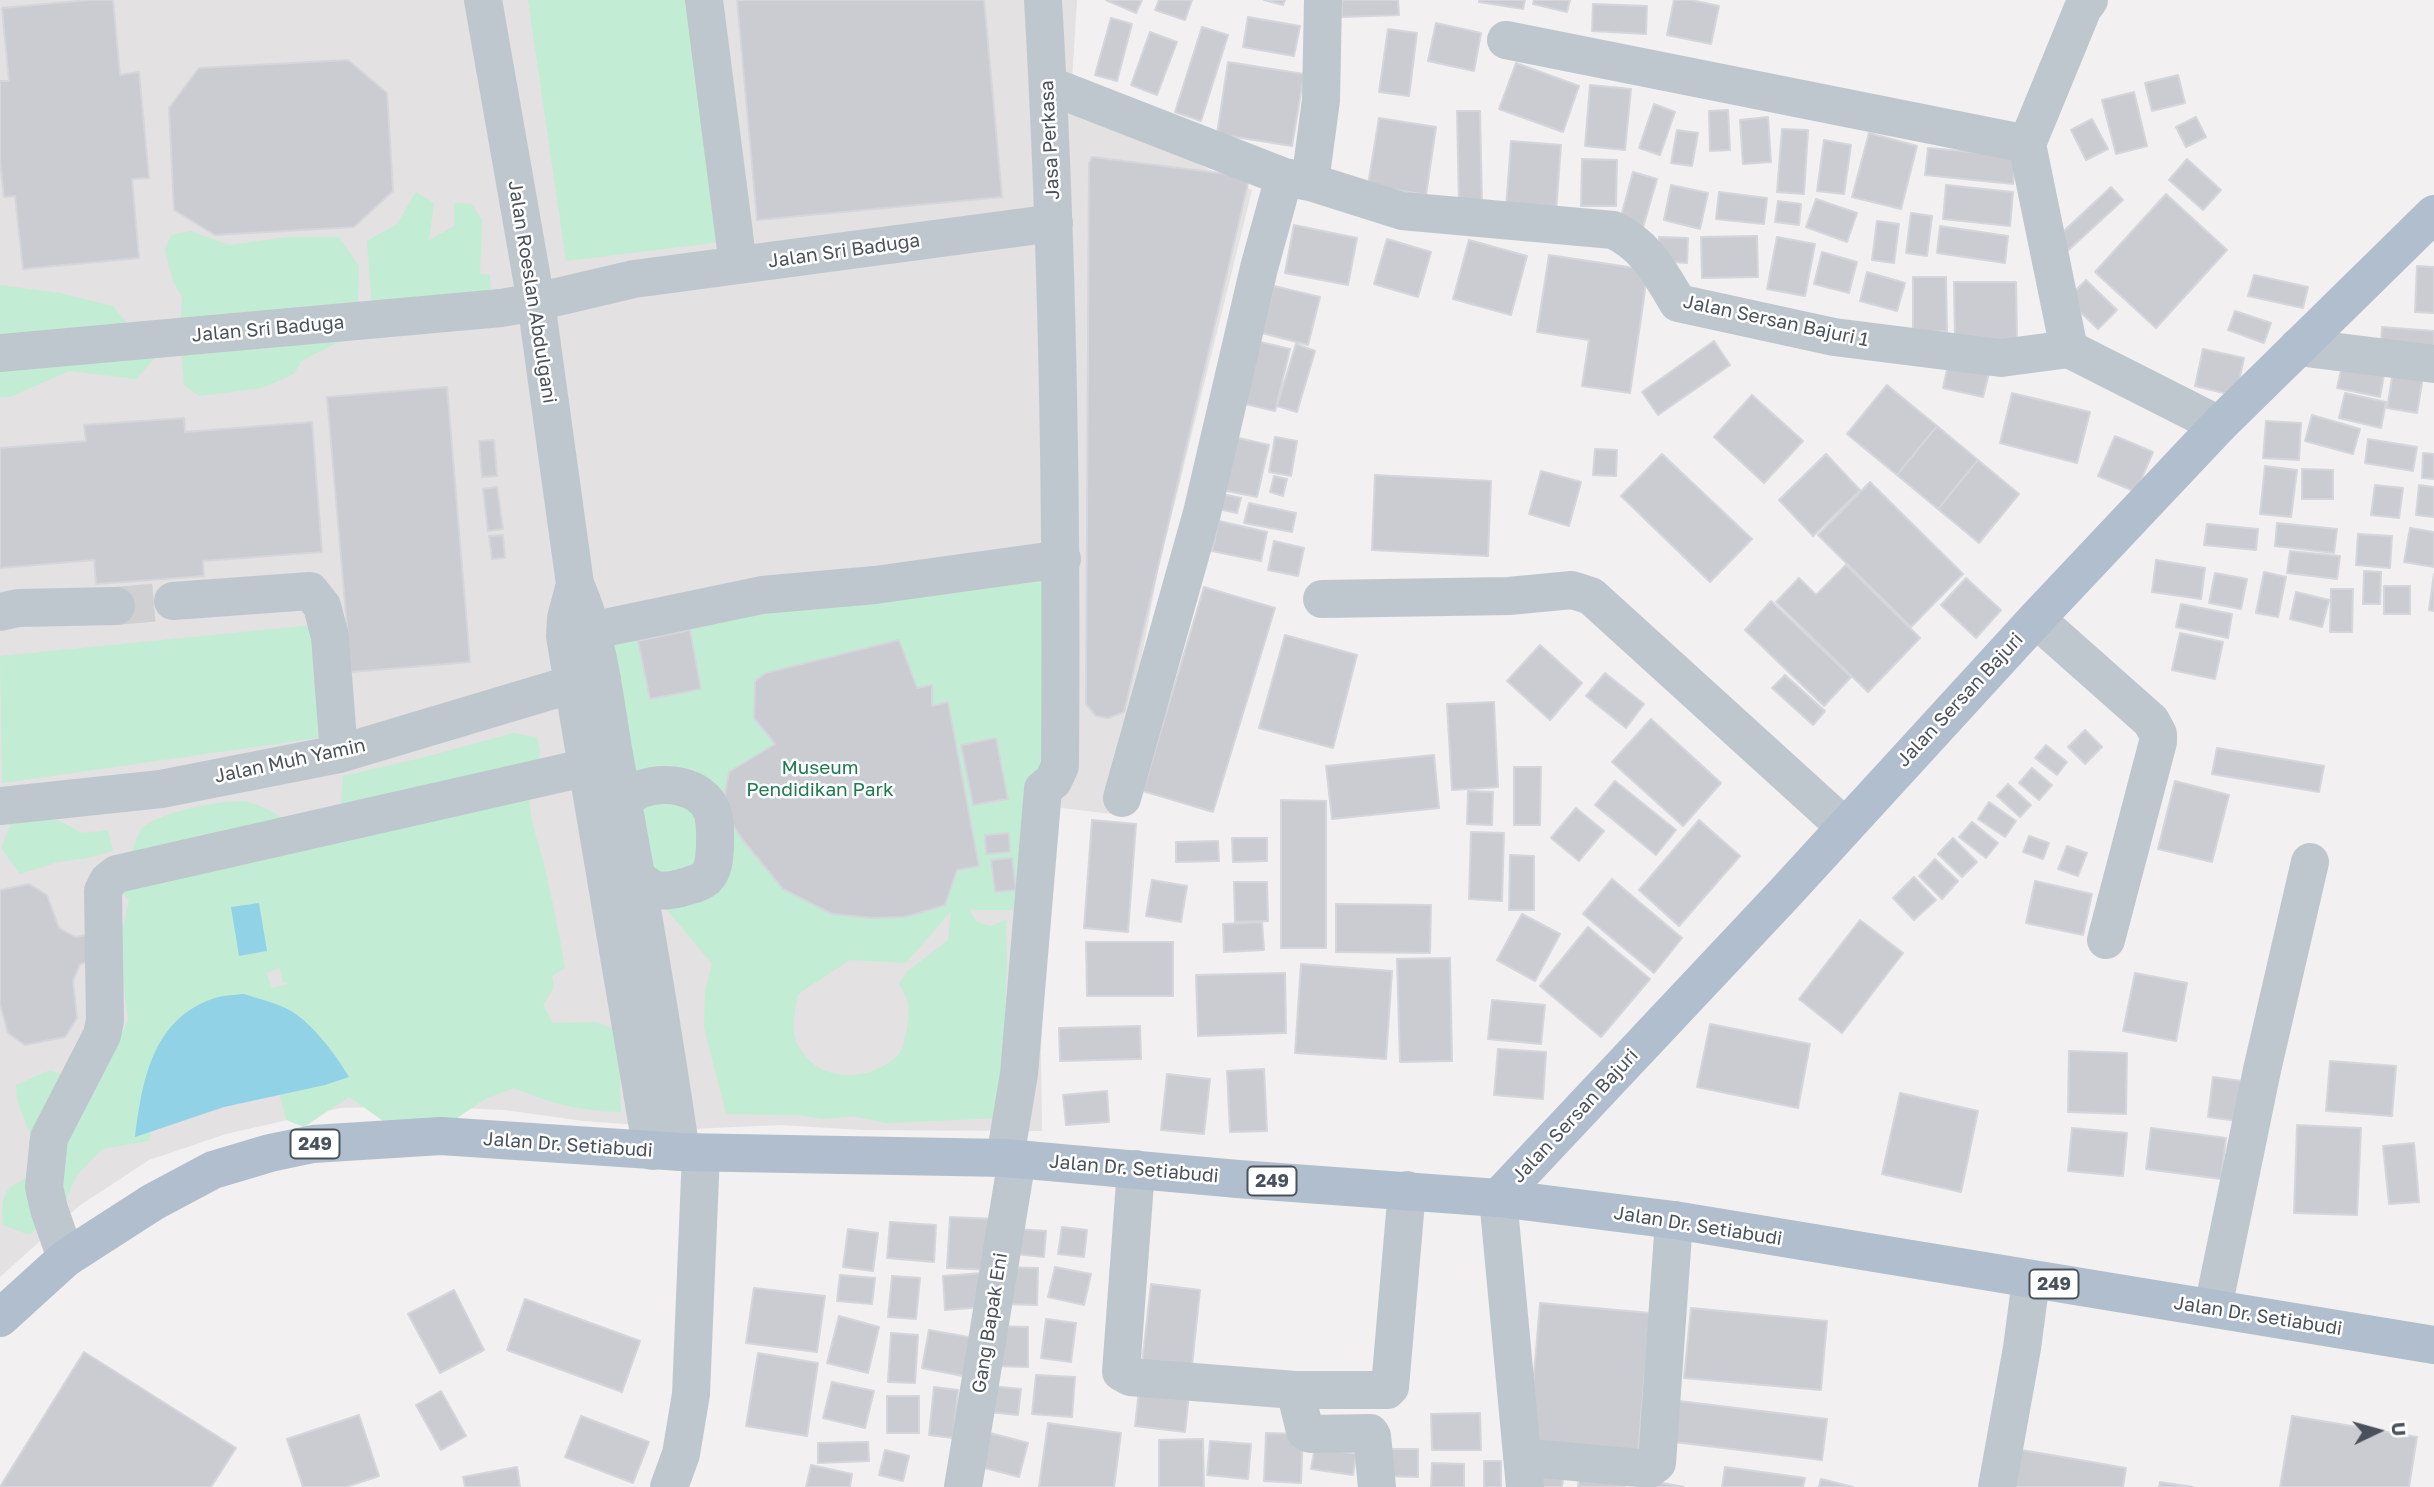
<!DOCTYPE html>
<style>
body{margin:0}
#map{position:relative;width:2434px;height:1487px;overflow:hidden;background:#f2f0f0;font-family:"Golos Text",sans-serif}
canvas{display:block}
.north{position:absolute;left:2343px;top:1396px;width:70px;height:70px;-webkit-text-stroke:5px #fff;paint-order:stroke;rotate:85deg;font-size:19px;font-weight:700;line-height:28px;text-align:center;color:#49525c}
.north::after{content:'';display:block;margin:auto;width:24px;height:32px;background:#49525c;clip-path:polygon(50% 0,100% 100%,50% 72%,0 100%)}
</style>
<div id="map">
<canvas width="2434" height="1487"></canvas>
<div class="north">U</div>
</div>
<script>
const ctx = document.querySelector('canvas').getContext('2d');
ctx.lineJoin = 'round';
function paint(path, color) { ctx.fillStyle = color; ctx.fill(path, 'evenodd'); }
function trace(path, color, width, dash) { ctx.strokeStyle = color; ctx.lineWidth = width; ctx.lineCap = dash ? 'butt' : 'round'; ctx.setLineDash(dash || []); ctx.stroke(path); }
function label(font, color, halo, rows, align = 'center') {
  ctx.font = font + ' "Golos Text",sans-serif'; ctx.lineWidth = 5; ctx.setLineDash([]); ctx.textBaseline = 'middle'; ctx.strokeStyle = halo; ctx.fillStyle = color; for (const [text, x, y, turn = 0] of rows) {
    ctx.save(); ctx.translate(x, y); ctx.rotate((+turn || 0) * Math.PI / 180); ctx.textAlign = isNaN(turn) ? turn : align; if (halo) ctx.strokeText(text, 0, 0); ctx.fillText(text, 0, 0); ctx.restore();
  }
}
const education = new Path2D(`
 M0,0H1077L1070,113L1146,139L1252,190L1158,571L1112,814L1053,807L1041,1050L1042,1131L863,1130L780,1125L692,1129L584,1121L504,1110L416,1106L340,1108L226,1134L149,1160L79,1206L0,1277Z`);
const green = new Path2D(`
 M528,0H693L722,242L566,261Z
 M416,192L434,203L429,240L454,226V203L472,204L482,220L480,274L490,275L491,298L372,307L367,241L397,224Z
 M191,231L229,245L289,237H339L359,266L357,333L301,361L294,374L262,388L199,396L184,385L180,337L182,297L173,281L165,250L171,235Z
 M0,285L60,293L113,306L155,358L136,379L69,371L10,397H0Z
 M1057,563L1033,910H969L976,921L990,926L1006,920L1007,961L1001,1118L887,1123L851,1116L824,1119L797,1115L726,1114L704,1028L705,991L712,964L650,889L609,627ZM951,911L948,940L908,971L899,983C902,989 906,996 908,1003C910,1014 906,1047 898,1055C871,1083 818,1083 799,1047C790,1032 795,1010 798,994L850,960L906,963Z
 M312,625L331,736L2,783L0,656Z
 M513,733L537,737C546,770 531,769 530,794C528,814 537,838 542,857C551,894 559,931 565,968L552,976L554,987L543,1005L553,1023L596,1022L614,1029L619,1062L621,1112C583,1112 549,1103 514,1088L485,1099L453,1121H383L349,1097L304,1127L286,1120L280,1095L283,1075L161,1093L149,1141L102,1149L76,1176L66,1200L29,1235L3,1225C0,1190 7,1186 34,1175L36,1150L17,1100L16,1085L50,1070L87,1086L107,1058L128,1021L119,943L129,900L119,888C123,877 137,833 143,827C159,813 226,798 247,802C261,805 274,813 287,820L341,804L343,776L429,756ZM280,968L282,981L288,984L271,988L267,973Z
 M32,815L60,821L82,833L108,830L113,851L87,858L58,862L20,874L1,848L12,821Z`);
const water = new Path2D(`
 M259,903L267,951L239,956L231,907Z
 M244,994C259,999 278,1003 291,1011C313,1024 336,1055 349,1077L325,1085L224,1107L135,1137C142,1082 152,1020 212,999C222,995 234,995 244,994Z`);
const building = new Path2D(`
 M89,0H113L120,75L139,72L149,178L132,179L139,258L23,269L15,196L4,197L0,162V81H9L2,8Z
 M737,0H984L1002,197L757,220Z
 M1106,0H1142L1136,13Z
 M1159,0H1192L1185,20L1155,10Z
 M1264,0H1285L1283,5Z
 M1342,0H1398L1399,15L1342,17Z
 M1479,0H1525L1523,9L1479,2Z
 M1534,0H1570L1567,12L1533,4Z
 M1674,0H1691L1719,6L1711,44L1667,35Z
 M1593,4L1647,6L1646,34L1592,31Z
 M1248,17L1300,26L1294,56L1243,47Z
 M1111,18L1132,24L1117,81L1095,75Z
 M1436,23L1481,33L1474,71L1428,61Z
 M1202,27L1228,35L1201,121L1175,112Z
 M1388,29L1417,33L1409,96L1379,92Z
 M1150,32L1177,42L1157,95L1131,85Z
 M348,60L387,93L393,191L354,227L215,235L174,210L169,108L199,68Z
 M1228,62L1304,74L1292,146L1217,134Z
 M1516,63L1579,86L1563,132L1499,109Z
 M2178,75L2185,103L2152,111L2145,83Z
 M1590,85L1631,89L1625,150L1585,146Z
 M2134,92L2147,146L2116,154L2102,100Z
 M1654,104L1675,112L1660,155L1639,148Z
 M1728,110L1730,150L1710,151L1709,111Z
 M1457,111H1480L1482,206H1459Z
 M1768,117L1771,162L1743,164L1740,120Z
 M2196,117L2206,137L2186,147L2176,127Z
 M1379,118L1436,127L1426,195L1368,185Z
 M2092,119L2108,149L2086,160L2071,130Z
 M1782,129L1808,130L1804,194L1777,192Z
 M1677,130L1698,133L1692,166L1671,163Z
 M1869,133L1917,146L1901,209L1852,197Z
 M1824,140L1851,145L1844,194L1817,191Z
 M1511,141L1561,145L1556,212L1506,208Z
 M1928,148L2016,156L2013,184L1925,175Z
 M1092,157L1242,176L1248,183L1124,712L1108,718L1096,716L1086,704L1089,163Z
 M1582,159L1617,160L1616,206H1581Z
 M2187,159L2221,190L2203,210L2169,180Z
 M1633,172L1657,179L1642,231L1619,224Z
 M1671,185L1708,193L1700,229L1664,220Z
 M1946,185L2013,192L2010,226L1943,219Z
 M2111,187L2123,200L2062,256L2051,243Z
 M1719,192L1767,198L1764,224L1716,219Z
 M2166,194L2227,250L2156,328L2095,272Z
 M1816,199L1857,213L1847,242L1806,227Z
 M1778,201L1801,204L1799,225L1775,222Z
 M1911,213L1932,216L1927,256L1906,253Z
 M1877,221L1899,224L1894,263L1872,260Z
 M1294,225L1357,238L1348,285L1285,273Z
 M1940,226L2008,236L2005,263L1937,253Z
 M1757,236L1758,277L1702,278L1701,237Z
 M1659,237L1688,238L1687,263L1658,261Z
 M1777,237L1815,244L1805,296L1767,289Z
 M1387,239L1431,252L1418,297L1374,284Z
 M1469,240L1527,256L1511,315L1453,299Z
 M1822,252L1857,262L1849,293L1814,284Z
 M1549,255L1648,270L1630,393L1582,386L1589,340L1537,332Z
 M2417,266L2434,267V313L2415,312Z
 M1867,272L1905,283L1897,311L1860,301Z
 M2254,275L2308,287L2303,308L2248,296Z
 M1913,277H1946L1947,331L1913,332Z
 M2086,280L2117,310L2098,329L2067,299Z
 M1954,282H2016L2017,340L1955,341Z
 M1274,286L1320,297L1308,345L1262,333Z
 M2235,311L2271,323L2264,343L2228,330Z
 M2382,327L2434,331V349L2381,345Z
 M1256,341L1290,349L1275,411L1241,403Z
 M1714,341L1730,365L1658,415L1642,392Z
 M1296,344L1315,351L1297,412L1277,406Z
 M2203,349L2244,358L2236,396L2195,386Z
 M1950,356L1991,365L1983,397L1943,388Z
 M2342,366L2384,375L2380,397L2337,388Z
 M2393,372L2423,377L2417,413L2387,408Z
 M1887,385L1937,426L1897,475L1847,434Z
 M447,387L470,662L351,672L327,397Z
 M2012,393L2090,412L2077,463L2000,443Z
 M2345,393L2386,402L2381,428L2339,418Z
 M1752,395L1803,441L1764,483L1714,437Z
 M2312,415L2360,429L2353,454L2305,441Z
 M184,418L185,432L312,422L322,552L203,561L204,576L96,584L94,560L0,568V448L86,441L84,425Z
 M2266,421L2301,423L2299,460L2263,458Z
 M1937,426L1978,460L1938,509L1897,475Z
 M2115,436L2153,452L2136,492L2098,476Z
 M1234,437L1269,445L1257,497L1222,490Z
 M1275,437L1297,441L1291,476L1269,472Z
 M2368,439L2417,447L2413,471L2365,463Z
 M494,440L497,476L482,477L479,441Z
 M1595,449L1617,450L1616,476L1593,475Z
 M2423,453L2434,454V479L2422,478Z
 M1662,454L1752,539L1710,582L1621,496Z
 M1826,454L1860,490L1813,536L1779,500Z
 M1978,460L2019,494L1979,543L1938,509Z
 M2265,466L2297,470L2291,517L2260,514Z
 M2302,469L2333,470V499H2302Z
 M1541,471L1581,482L1569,526L1529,514Z
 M1375,475L1491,481L1488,556L1372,550Z
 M1274,476L1287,479L1283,496L1270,492Z
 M1870,482L1963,574L1911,627L1818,535Z
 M2375,485L2403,488L2399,518L2371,515Z
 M2419,485L2434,487V517L2416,515Z
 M497,487L503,529L488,531L483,489Z
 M1218,493L1241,498L1237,513L1214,508Z
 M1249,503L1296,513L1292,532L1244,523Z
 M1219,521L1267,532L1261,561L1212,551Z
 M2277,523L2337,529L2334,553L2275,546Z
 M2207,524L2258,529L2256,550L2204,545Z
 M2410,528L2434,532V567L2404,562Z
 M2358,534L2392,536L2390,568L2356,565Z
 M503,535L505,558L492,559L489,536Z
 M1274,541L1304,548L1298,576L1268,570Z
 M2290,551L2340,556L2337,579L2287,573Z
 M2156,560L2205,568L2201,599L2152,592Z
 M1846,565L1920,638L1868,692L1776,602L1799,578L1816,595Z
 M2364,571L2381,572L2380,604H2363Z
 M2264,572L2286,577L2278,617L2256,613Z
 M2215,573L2247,579L2241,609L2209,603Z
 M2434,574V611L2429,610Z
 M1966,578L2001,610L1976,638L1941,605Z
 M2384,586H2410V614H2384Z
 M1204,587L1275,608L1213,812L1143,791Z
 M2331,589H2353L2352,632H2330Z
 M2296,592L2329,600L2322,627L2290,619Z
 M1771,601L1851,677L1824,706L1745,630Z
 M2181,604L2232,614L2228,638L2176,627Z
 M690,630L701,689L650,699L638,641Z
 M2180,633L2223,642L2215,679L2172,670Z
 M1285,635L1357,655L1333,748L1259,728Z
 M899,640L917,688L932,685V706L948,702L979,866L957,870L945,905L905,917L872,918L832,914L783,889L742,839L726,815L725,794L729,772L775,744L754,718L755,681L766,673Z
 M1540,645L1582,683L1550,720L1507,681Z
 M1605,673L1644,704L1626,728L1586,696Z
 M1785,675L1825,711L1813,725L1772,688Z
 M1494,702L1498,787L1452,790L1447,704Z
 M1651,719L1721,783L1683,826L1612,762Z
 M2085,730L2102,747L2085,764L2068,747Z
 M996,738L1008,799L973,805L961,745Z
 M2046,745L2067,762L2057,775L2035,758Z
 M2217,748L2324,766L2319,792L2212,774Z
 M1434,755L1439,808L1332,819L1326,766Z
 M1514,767H1541L1540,825H1514Z
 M2032,768L2052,785L2039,800L2019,783Z
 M1615,781L1676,830L1656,855L1595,805Z
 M2175,781L2229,795L2212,862L2158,849Z
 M2008,784L2031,805L2020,817L1997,796Z
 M1468,791L1493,792L1492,825L1467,824Z
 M1281,800L1326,801V948H1281Z
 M1989,802L2016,821L2005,837L1978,819Z
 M1576,808L1604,831L1579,861L1551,838Z
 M1092,820L1136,824L1128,932L1084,928Z
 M1699,820L1740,856L1679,926L1639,890Z
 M1972,822L1998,843L1986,858L1959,837Z
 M1471,832L1504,833L1502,901L1469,899Z
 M1009,833L1010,852L986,854L985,835Z
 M2029,836L2049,843L2043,859L2023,852Z
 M1232,838H1267V861L1233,862Z
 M1953,838L1977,862L1962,877L1938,854Z
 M1218,841L1219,861L1176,862V842Z
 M2067,846L2087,853L2078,876L2058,869Z
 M1510,855L1534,856V910H1509Z
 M1012,858L1016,890L995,892L991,860Z
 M1935,859L1958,881L1942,899L1919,876Z
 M1914,877L1936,900L1914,920L1893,898Z
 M1612,879L1682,938L1654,973L1583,914Z
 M1152,880L1187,886L1181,922L1146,916Z
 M2035,881L2092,894L2083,935L2026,923Z
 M1234,882H1267L1268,921L1235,922Z
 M29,884L47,895L59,928L75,937L93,934L100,959L80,964L73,981L77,1018L65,1037L25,1045L8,1033L0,1004V890Z
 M1336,904L1431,905L1430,953L1336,952Z
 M1522,914L1560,934L1535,981L1497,960Z
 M1860,920L1903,953L1842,1033L1799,999Z
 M1262,922L1264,950L1224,952L1223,924Z
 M1588,927L1650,979L1601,1037L1540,986Z
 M1086,942H1173V996H1087Z
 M1450,958L1452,1061L1400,1062L1397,959Z
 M1301,964L1392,971L1386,1059L1295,1053Z
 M1285,973L1286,1033L1198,1036L1196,975Z
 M2135,973L2187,983L2176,1041L2123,1031Z
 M1492,1000L1545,1005L1541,1044L1488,1039Z
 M1710,1024L1810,1044L1798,1108L1697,1087Z
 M1140,1026L1141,1059L1060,1061L1059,1028Z
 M1498,1049L1546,1052L1543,1099L1494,1095Z
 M2069,1051L2127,1053L2126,1114L2068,1112Z
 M2330,1061L2396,1066L2392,1116L2326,1111Z
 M1264,1069L1267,1131L1230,1132L1227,1071Z
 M1167,1074L1210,1079L1204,1134L1161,1130Z
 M2213,1077L2242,1081L2237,1121L2208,1117Z
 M1107,1091L1109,1122L1066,1125L1063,1095Z
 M1900,1093L1978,1111L1961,1192L1882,1174Z
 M2297,1125L2361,1128L2357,1215L2294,1213Z
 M2072,1128L2127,1133L2123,1176L2068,1171Z
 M2151,1128L2226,1138L2221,1179L2146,1169Z
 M2414,1143L2419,1202L2389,1204L2383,1146Z
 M950,1217L995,1219L993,1270L947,1268Z
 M890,1222L936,1225L934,1262L887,1258Z
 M1062,1227L1087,1230L1084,1257L1058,1254Z
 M848,1229L878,1233L873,1271L843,1267Z
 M1017,1229L1046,1231L1044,1257L1015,1254Z
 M1003,1267L1038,1268L1037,1305L1002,1304Z
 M1055,1267L1091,1274L1084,1305L1048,1297Z
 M982,1273L984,1307L945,1310L943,1276Z
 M840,1275L875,1278L872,1304L837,1301Z
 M892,1276L920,1278L916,1319L888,1317Z
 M1151,1284L1200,1290L1185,1432L1135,1426Z
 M754,1288L825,1296L817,1352L746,1343Z
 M454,1290L484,1350L440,1373L408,1314Z
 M525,1299L640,1341L622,1392L507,1350Z
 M1540,1303L1650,1313L1638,1453L1528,1444Z
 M1691,1308L1827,1321L1821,1390L1684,1378Z
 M839,1316L879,1327L868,1373L827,1363Z
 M1046,1319L1076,1323L1071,1362L1041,1358Z
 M995,1326L1028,1327V1367L994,1366Z
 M929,1330L974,1338L968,1377L922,1368Z
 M891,1333L918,1335L915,1383L888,1382Z
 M84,1352L236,1448L211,1487H0Z
 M758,1353L818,1363L807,1436L746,1426Z
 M1036,1375L1075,1377L1072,1417L1032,1414Z
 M832,1382L874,1391L865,1428L823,1418Z
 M981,1385L1021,1389L1018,1415L978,1411Z
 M934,1387L958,1390L953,1438L929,1435Z
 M441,1391L466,1436L441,1450L416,1405Z
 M887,1396H919V1433H887Z
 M1679,1401L1827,1419L1822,1460L1674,1442Z
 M1480,1413L1481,1450H1432L1431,1414Z
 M359,1415L379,1476L346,1487H303L287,1439Z
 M581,1416L649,1442L633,1483L565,1457Z
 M2292,1416L2417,1437L2409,1487H2280Z
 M1048,1423L1121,1433L1114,1487H1039Z
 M979,1430L1028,1443L1019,1477L970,1464Z
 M1266,1433L1303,1434L1301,1483L1264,1481Z
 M1203,1439L1204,1487H1159V1440Z
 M1210,1441L1251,1444L1248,1479L1207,1475Z
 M868,1442L869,1461L818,1463V1443Z
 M1315,1447L1356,1454L1353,1475L1311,1469Z
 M1381,1449H1418V1477L1381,1476Z
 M2016,1449L2126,1468L2123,1487H2009Z
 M885,1450L909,1456L903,1481L879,1475Z
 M1484,1461H1501V1487H1484Z
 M1432,1463L1464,1464V1487H1431Z
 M811,1465L852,1474L850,1487H806Z
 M517,1467L520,1487H465L463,1477Z
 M1540,1467L1564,1472L1562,1487H1536Z
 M1725,1467L1805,1478L1803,1487H1722Z
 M1579,1476L1626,1479L1625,1487H1578Z
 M1821,1479L1853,1487H1819Z
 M1646,1480L1684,1487H1645Z
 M2160,1482L2193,1487H2159Z`);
const minorTunnel = new Path2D(`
 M116,606L173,601`);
const minor = new Path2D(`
 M483,0L536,302L575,584C601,643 604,703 616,765C640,894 662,1023 681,1152
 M704,0L738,265
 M1506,40L2027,144L2069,349
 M1048,85L1284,177L1310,182L1402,211L1613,230C1646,245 1660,273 1678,303L1834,337L2001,358L2069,349
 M2027,144L2083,8L2089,0
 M1310,182L1321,100L1323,0
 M2298,347L2434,364
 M2069,349L2219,425
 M0,353L501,308L536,302L634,279L1054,223
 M575,584L566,618L565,636L652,1151
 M1322,599L1509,596L1572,590L1591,596L1844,826
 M173,601L310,591L322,606L330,637L339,754
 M0,612L18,608L116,606
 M2036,619L2151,721L2158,734V742L2106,940
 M566,636L762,595L875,585L1062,559
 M1122,798L1202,513L1259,268L1284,177
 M623,801C628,797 634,792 641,789C664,781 701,784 712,811C716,822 715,836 715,848C714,859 714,870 706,878C699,884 690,885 681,888C660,893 653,892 637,877
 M0,806L161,789L339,754L573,684L602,679
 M1005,1158L1019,1074L1043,789L1053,781L1060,766C1062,510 1058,255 1043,0
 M1136,1169L1121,1372L1130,1377L1295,1390H1387L1390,1387L1407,1190
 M1498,1198L1525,1487
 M66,1258L49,1209L44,1187L49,1138L102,1035L105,1020L103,891L108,881L117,874L615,761
 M2213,1308L2262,1070L2310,862
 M1295,1390L1305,1431L1310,1434L1370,1433L1372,1436L1377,1487
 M1522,1457L1649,1469L1657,1463L1674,1220
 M669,1487L681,1454L691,1394L701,1153
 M963,1487L1017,1159
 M1997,1487L2022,1348L2031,1280`);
const major = new Path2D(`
 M1498,1198L1784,894L2036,619L2219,425L2434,214
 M0,1318L66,1258L153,1202L213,1170L270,1153L313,1144L441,1136L681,1152L1005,1158L1238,1179L1498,1198L1674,1220L2434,1345`);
const shields = [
 [315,1144,49],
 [1272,1181,49],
 [2054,1284,49]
];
const shieldNames = [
 ["249",315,1144],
 ["249",1272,1181],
 ["249",2054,1284]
];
const streetNames = [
 ["Jasa Perkasa",1050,140,-93],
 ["Jalan Sri Baduga",844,251,-8],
 ["Jalan Roeslan Abdulgani",532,292,81],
 ["Jalan Sersan Bajuri 1",1776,321,12],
 ["Jalan Sri Baduga",268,329,-5],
 ["Jalan Sersan Bajuri",1960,700,-47],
 ["Jalan Muh Yamin",290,761,-12],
 ["Jalan Sersan Bajuri",1575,1116,-47],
 ["Jalan Dr. Setiabudi",568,1145,4],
 ["Jalan Dr. Setiabudi",1134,1169,5],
 ["Jalan Dr. Setiabudi",1698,1226,9],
 ["Jalan Dr. Setiabudi",2258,1316,9],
 ["Gang Bapak Eni",990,1323,-81]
];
const parkNames = [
 ["Museum",820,768],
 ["Pendidikan Park",820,790]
];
paint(education, '#e3e1e1');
paint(green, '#c2edd4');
paint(water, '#92d2e7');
paint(building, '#caccd2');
trace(building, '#d4d6db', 2);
trace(minorTunnel, '#d0d0d2', 38, [38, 19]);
trace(minor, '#bfc7ce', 38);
trace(major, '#b1becd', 38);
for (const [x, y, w] of shields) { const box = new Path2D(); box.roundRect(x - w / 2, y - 14.5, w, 29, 5); ctx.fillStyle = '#fff'; ctx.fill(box); trace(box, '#49525c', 2); }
label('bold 18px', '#49525c', null, shieldNames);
label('19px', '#49525c', '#fff', streetNames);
label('19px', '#1d7a4f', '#fff', parkNames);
</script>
